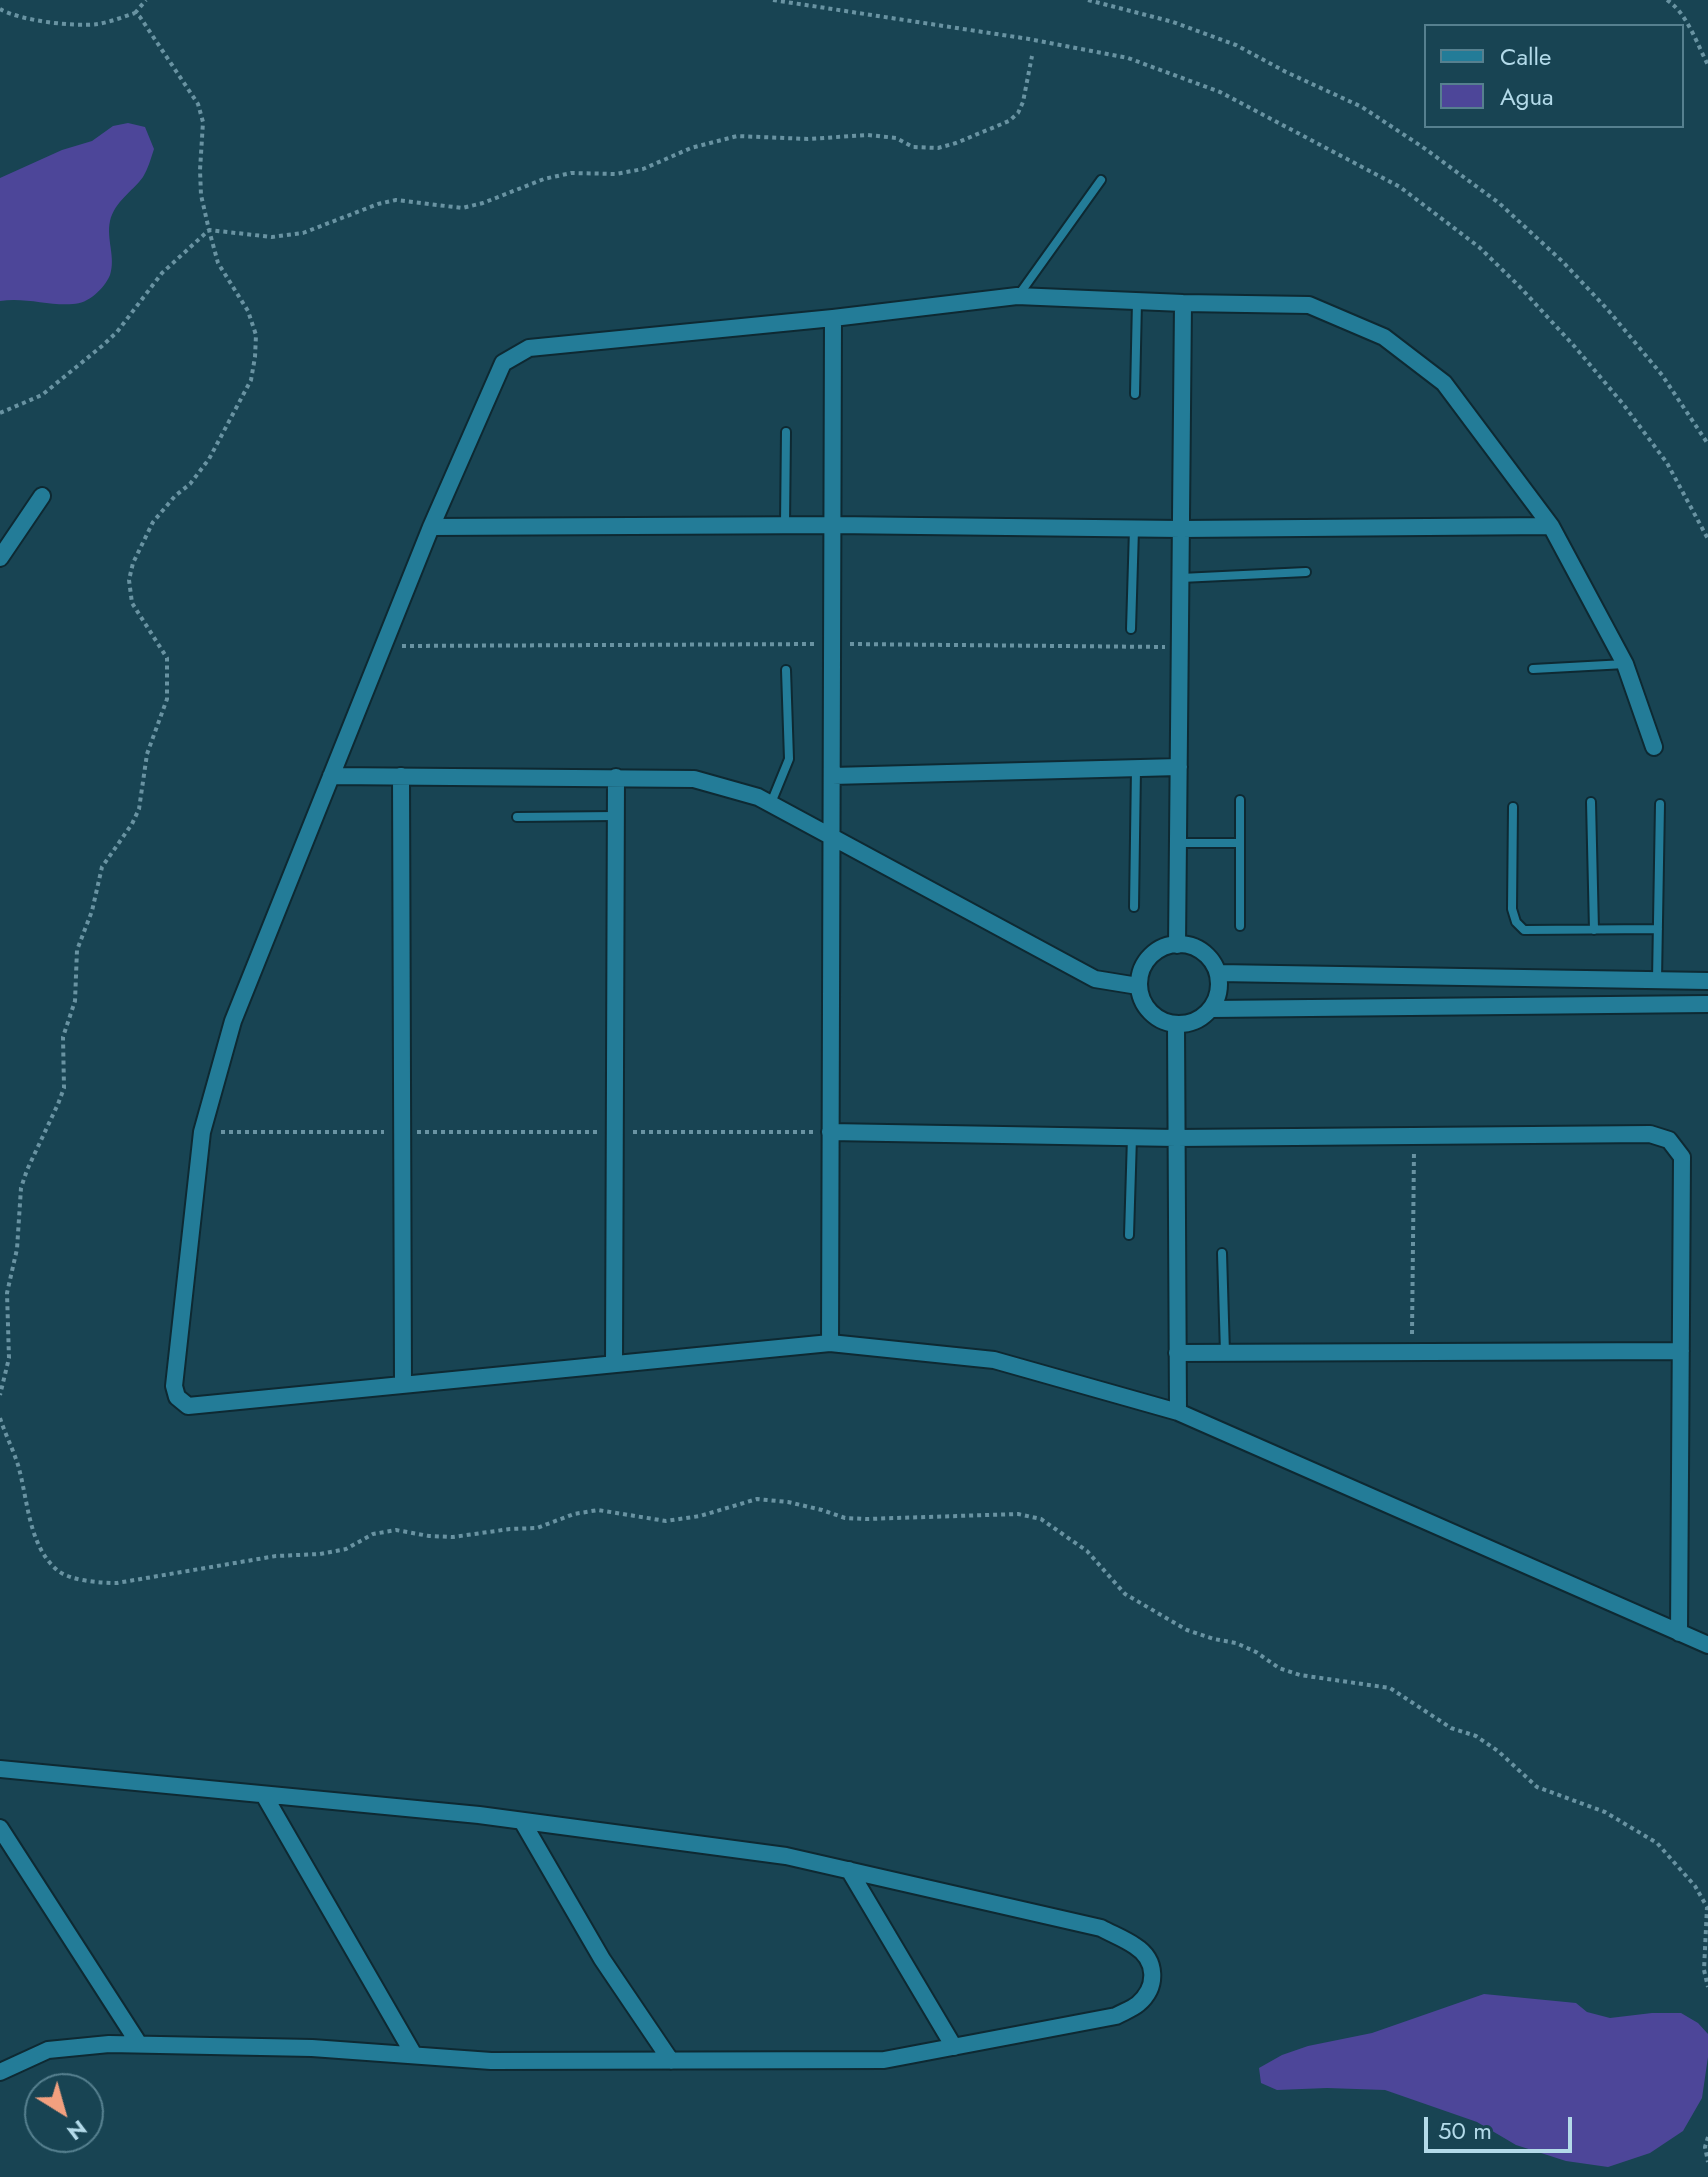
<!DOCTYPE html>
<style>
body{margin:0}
#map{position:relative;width:1708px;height:2177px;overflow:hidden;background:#184453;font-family:Jost,sans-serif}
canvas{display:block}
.legend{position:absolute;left:1424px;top:24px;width:260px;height:104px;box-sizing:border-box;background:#184453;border:2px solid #56808f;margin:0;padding:10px 14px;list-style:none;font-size:24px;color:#b3dae9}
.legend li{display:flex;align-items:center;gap:16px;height:40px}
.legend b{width:40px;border:2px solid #56808f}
.north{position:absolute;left:24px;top:2073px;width:80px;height:80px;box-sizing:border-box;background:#184453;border:2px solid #56808f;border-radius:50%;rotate:143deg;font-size:22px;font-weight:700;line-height:32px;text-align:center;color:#b3dae9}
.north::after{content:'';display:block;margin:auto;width:28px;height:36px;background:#f2a07f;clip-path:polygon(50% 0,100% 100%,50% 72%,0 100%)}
.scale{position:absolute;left:1424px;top:2117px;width:148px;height:36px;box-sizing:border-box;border:4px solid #b3dae9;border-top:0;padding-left:10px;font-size:24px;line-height:28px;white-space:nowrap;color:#b3dae9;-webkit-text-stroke:6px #184453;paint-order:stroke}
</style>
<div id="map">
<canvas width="1708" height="2177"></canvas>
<ul class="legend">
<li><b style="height:10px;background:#237c98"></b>Calle</li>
<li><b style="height:22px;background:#4d4699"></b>Agua</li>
</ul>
<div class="north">N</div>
<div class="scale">50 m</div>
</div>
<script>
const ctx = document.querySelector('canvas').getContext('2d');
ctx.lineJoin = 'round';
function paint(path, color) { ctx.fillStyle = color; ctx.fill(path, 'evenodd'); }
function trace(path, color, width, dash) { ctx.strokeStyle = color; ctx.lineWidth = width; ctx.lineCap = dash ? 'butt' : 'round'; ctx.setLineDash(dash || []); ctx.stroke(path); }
const water = new Path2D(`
 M128,123L145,127L154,149C151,158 148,169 143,177C132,192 115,201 110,221C106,239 116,257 110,275C104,289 88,304 73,304C49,306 25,297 0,301V178L62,150L92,141L113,126Z
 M1484,1994L1576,2003L1587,2012L1610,2018L1652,2013H1681L1698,2023L1708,2034V2057L1702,2098L1683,2131L1650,2153L1608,2167L1566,2161L1516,2145L1477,2122L1385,2090L1327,2088L1277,2090L1261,2083L1259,2068L1282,2055L1308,2046L1372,2033Z`);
const path = new Path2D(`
 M773,0L1029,39L1128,58L1220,92L1400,187L1479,247L1519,286L1575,347L1623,404L1667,463L1708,539
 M1088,0L1173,22L1236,45L1286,72L1362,107L1424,148L1499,203L1563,262L1608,310L1662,375L1708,444
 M1667,0C1687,13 1697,44 1708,65
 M0,9C21,21 74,27 98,24C110,22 123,17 135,13L140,17L198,104L203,122L200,170L201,195L209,230L218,263L248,311L256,335L255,357L251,380L209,459L190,484L175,496L153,522L133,563L129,580L132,603L167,658V699L147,754L139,809L132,824L102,867L92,911L77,950L75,1001L63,1037L64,1088L58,1104L27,1170L21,1188L17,1249L7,1293L9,1358L0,1395
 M135,13L146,0
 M0,413L42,395L102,346L117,332L162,273L209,230L272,237L303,233L378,204L396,200L462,208L483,203L544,179L571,173L616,174L643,169L691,148L737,136L808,139L868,135L896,138L913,147L938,148L956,143L1009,121L1018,113L1023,102L1032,56
 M850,644L1165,647
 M402,646L817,644
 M221,1132H384
 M417,1132H600
 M633,1132H816
 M1412,1334L1414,1151
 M0,1418C5,1434 13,1449 18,1465C28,1499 28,1545 57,1570C70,1581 101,1583 117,1583L276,1556L320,1554L346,1549L373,1534L396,1530L429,1536L453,1537L510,1529L537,1528L574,1514L598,1510L666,1521L700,1516L757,1499L788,1502L822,1510L845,1518L866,1519L1018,1514L1041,1519L1087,1551L1125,1594L1187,1630L1214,1639L1236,1643L1256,1652L1279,1668L1300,1675L1390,1688L1451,1728L1476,1736L1498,1751L1537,1787L1605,1812L1657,1843L1695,1886L1707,1907L1704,1970L1708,1987
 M1708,2137L1705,2147L1708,2162`);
const service = new Path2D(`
 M1018,296L1101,180
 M1135,394L1137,301
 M785,524L786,432
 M1181,578L1306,572
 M1131,629L1134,529
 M1533,669L1625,664
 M1240,800V926
 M1591,802L1594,930
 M771,803L789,759L786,670
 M1513,807L1512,909L1516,922L1524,930L1658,929
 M517,817L615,816
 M1179,843H1240
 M1134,907L1136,768
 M1657,980L1660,804
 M1129,1235L1132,1137
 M1222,1253L1225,1353`);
const minor = new Path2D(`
 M431,527L833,525L1181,529L1551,526
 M0,558L42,496
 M1654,747L1625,664L1551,526L1444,383L1384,337L1309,305L1183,303L1017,296L833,318L529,348L503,363L431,527L233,1021L202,1132L174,1386L177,1397L188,1406L830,1343L994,1360L1178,1412L1708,1645
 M331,776L694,779L758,797L1095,979L1138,986
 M401,776L403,1385
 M832,776L1179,767
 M1139 984a40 40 0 1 1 80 0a40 40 0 1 1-80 0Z
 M1177,945L1183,303
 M1218,973L1708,981
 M1211,1009L1708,1004
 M1176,1025L1178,1412
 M830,1132L1176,1138L1650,1134L1669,1140L1682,1157L1679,1633
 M830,1343L833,318
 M1177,1353L1681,1351
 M614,1364L616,777
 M0,1769L479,1815L786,1856L1101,1928C1112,1934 1125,1939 1135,1946C1157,1960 1158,1987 1138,2004C1132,2009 1123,2012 1116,2016L884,2060L491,2061L312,2048L109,2044L48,2050L0,2072
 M264,1795L414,2055
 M522,1821L602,1959L671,2061
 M0,1828L139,2044
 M849,1870L954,2047`);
paint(water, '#4d4699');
trace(service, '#0e2932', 12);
trace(minor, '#0e2932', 20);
trace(path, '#6993a2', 4, [4, 4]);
trace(service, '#237c98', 8);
trace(minor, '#237c98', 16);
</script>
